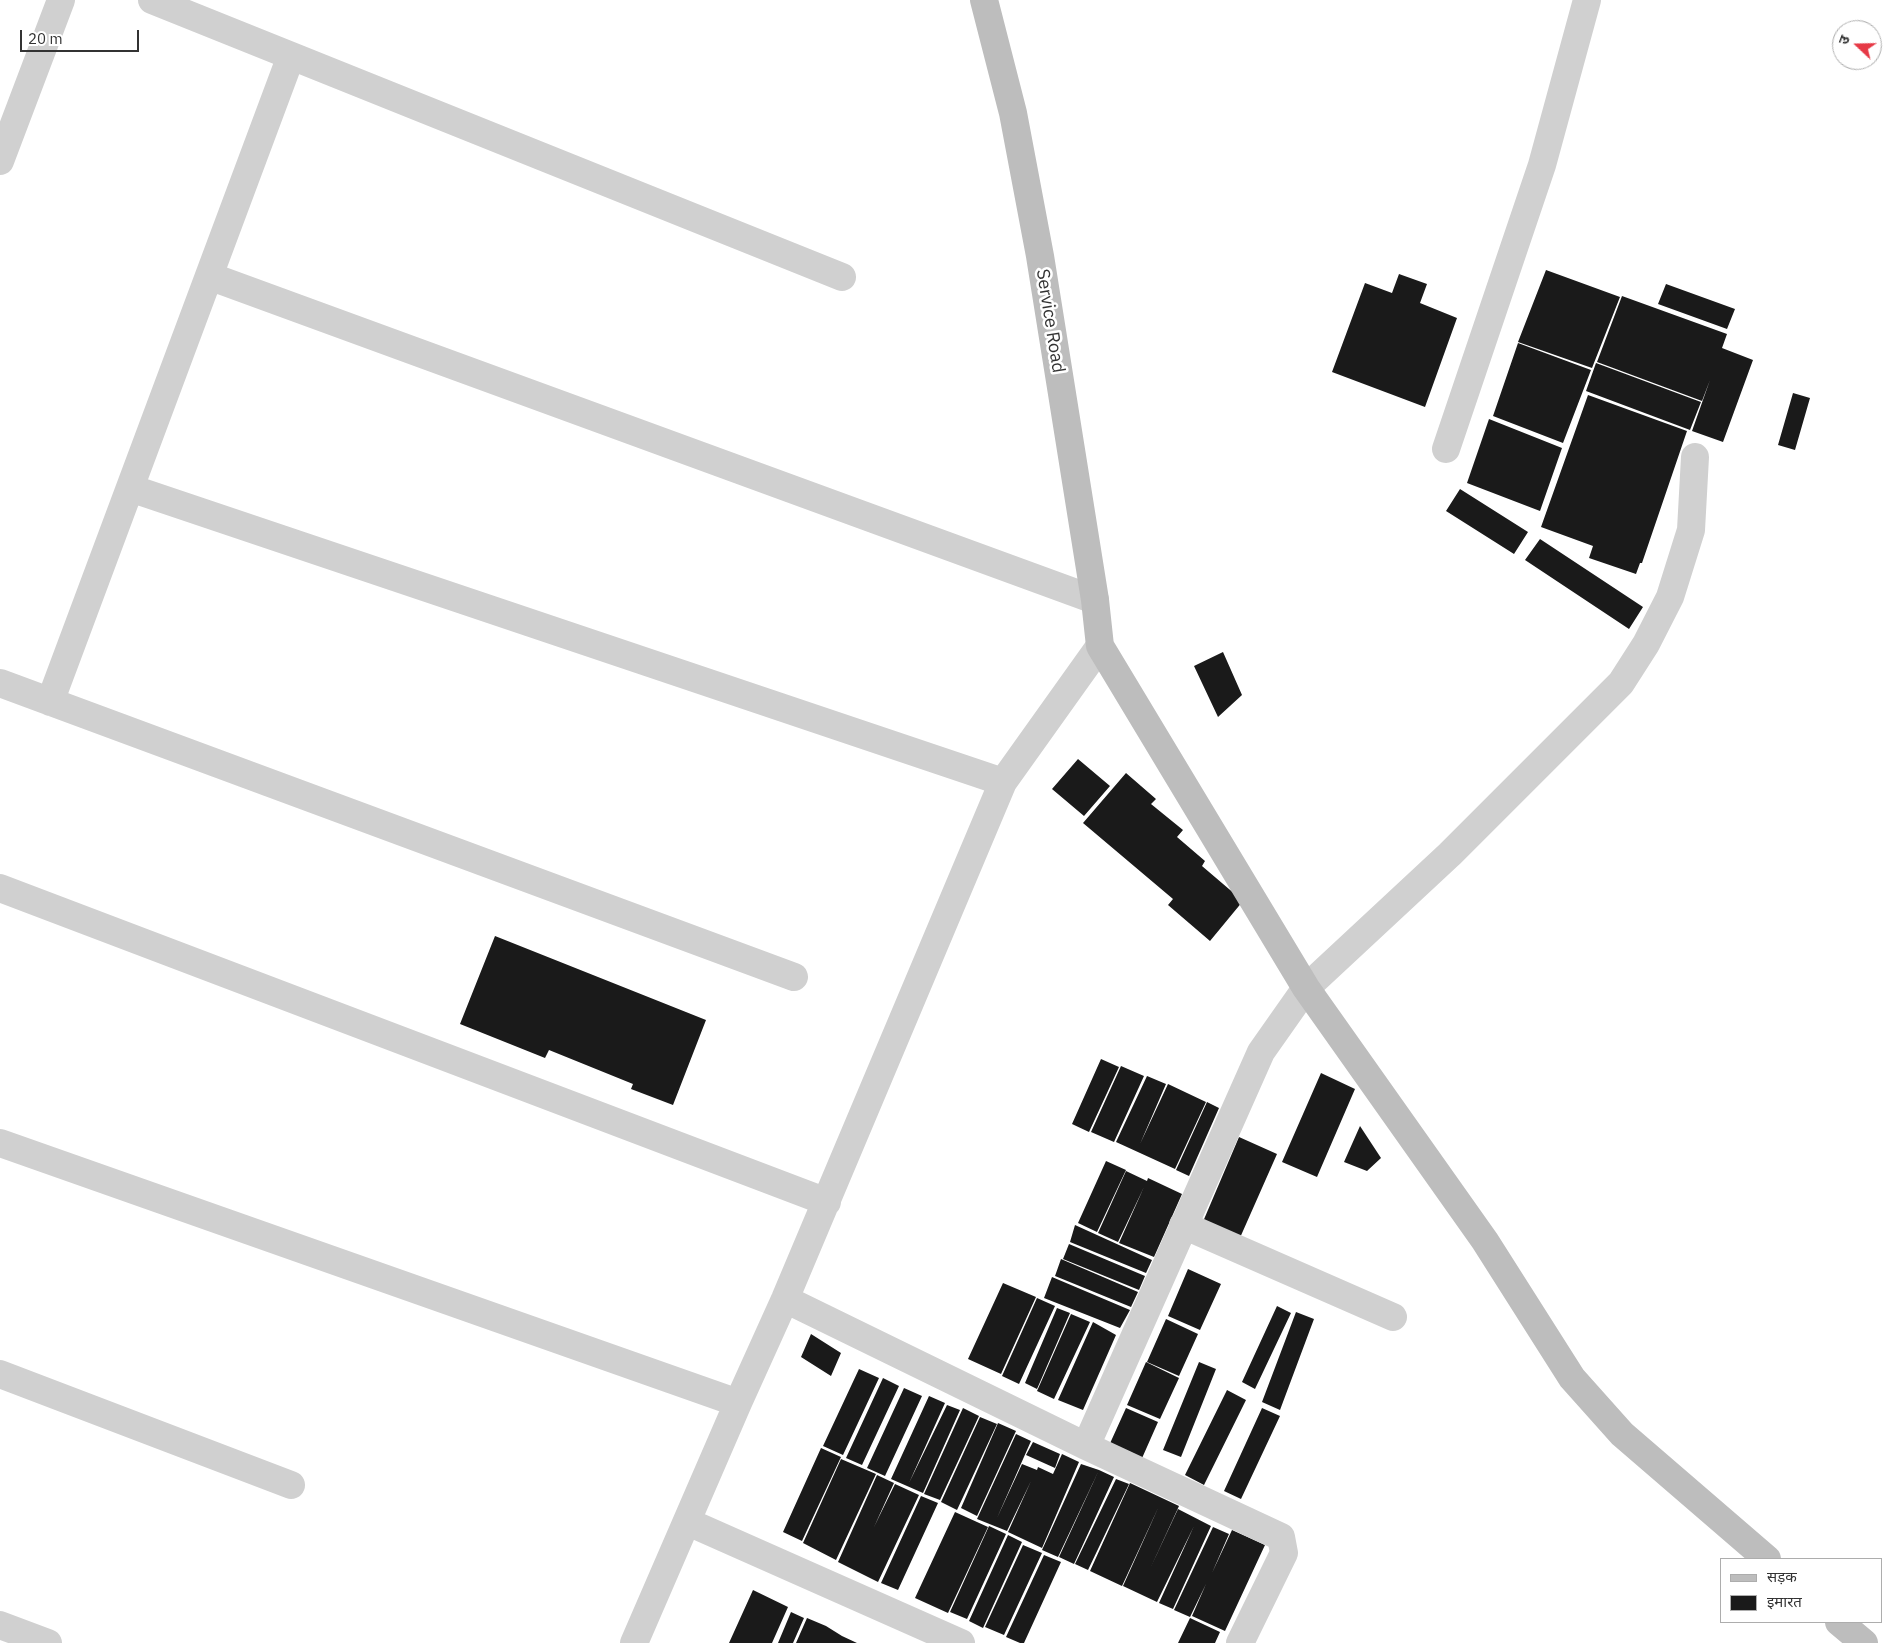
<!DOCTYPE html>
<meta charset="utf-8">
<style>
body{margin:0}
#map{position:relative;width:1902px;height:1643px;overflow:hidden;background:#fff;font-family:"IBM Plex Sans","Noto Sans Devanagari",sans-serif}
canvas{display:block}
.legend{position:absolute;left:1720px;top:1558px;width:162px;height:65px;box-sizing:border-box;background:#fff;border:1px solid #adadad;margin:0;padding:6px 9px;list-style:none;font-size:15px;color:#333}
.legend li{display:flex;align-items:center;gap:10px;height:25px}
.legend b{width:25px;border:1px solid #adadad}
.north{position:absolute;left:1832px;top:20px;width:50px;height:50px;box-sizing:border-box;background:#fff;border:1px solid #adadad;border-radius:50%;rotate:291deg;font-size:14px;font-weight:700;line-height:20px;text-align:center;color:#333}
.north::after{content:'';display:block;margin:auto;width:18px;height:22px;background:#e63946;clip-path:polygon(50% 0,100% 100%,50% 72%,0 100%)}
.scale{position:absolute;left:20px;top:30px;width:119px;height:22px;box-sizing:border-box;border:2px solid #333;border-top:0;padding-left:6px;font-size:15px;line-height:18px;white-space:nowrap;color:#333;-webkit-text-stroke:4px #fff;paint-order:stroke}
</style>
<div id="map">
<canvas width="1902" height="1643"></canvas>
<ul class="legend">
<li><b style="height:6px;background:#bdbdbd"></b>सड़क</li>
<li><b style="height:14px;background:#1a1a1a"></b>इमारत</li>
</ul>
<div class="north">उ</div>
<div class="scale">20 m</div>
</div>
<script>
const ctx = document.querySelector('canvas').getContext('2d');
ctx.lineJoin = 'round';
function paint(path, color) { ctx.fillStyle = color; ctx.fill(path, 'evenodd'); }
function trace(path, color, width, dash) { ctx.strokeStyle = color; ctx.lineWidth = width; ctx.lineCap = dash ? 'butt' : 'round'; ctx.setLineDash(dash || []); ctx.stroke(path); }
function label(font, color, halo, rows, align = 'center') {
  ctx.font = font + ' "IBM Plex Sans",sans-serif'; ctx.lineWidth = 5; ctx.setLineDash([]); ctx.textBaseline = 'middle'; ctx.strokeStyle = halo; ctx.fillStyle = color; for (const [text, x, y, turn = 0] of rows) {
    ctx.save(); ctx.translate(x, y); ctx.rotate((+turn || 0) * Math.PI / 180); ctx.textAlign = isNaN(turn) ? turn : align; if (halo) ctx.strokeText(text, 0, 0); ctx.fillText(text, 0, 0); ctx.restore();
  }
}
const building = new Path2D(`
 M1546,270L1620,297L1592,368L1518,342Z
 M1399,274L1427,284L1420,303L1457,318L1425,407L1332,372L1365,283L1392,293Z
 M1666,284L1735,309L1727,329L1658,304Z
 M1622,296L1727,334L1722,348L1753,360L1723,442L1692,431L1710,380L1702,401L1597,362Z
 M1518,343L1591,370L1563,443L1493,416Z
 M1596,363L1701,402L1690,430L1586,391Z
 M1793,393L1810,398L1795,450L1778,445Z
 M1588,395L1687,431L1642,563H1640L1636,574L1589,558L1593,546L1541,527Z
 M1489,419L1562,448L1540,511L1467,483Z
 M1460,489L1528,532L1514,554L1446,511Z
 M1540,539L1643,607L1629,629L1525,560Z
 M1223,652L1242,695L1218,717L1194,666Z
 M1078,759L1110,786L1084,816L1052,789Z
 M1126,773L1156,799L1151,804L1183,830L1177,837L1205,861L1202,866L1243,901L1210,941L1168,905L1173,899L1083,823Z
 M495,936L706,1020L673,1105L631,1089L633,1084L549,1050L545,1058L460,1024Z
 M1101,1059L1119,1067L1089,1132L1072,1124Z
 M1121,1066L1144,1076L1114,1142L1091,1132Z
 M1321,1073L1355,1089L1317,1177L1282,1162Z
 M1147,1076L1166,1084L1140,1144L1168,1084L1206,1102L1175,1169L1116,1142Z
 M1207,1102L1219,1108L1189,1176L1176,1170Z
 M1360,1126L1381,1158L1367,1171L1344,1162Z
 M1239,1137L1277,1154L1239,1240L1202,1224Z
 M1106,1161L1126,1170L1097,1232L1078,1223Z
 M1126,1171L1147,1181L1148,1178L1182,1194L1154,1257L1119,1243L1144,1187L1118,1242L1098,1233Z
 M1075,1225L1152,1260L1146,1273L1070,1242Z
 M1069,1244L1145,1276L1139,1290L1063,1259Z
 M1061,1259L1138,1292L1131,1307L1055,1276Z
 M1188,1269L1221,1284L1200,1330L1168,1316Z
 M1052,1277L1130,1310L1120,1328L1044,1298Z
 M1003,1283L1036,1297L1001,1374L968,1359Z
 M1037,1298L1055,1306L1019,1384L1002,1376Z
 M1277,1306L1291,1313L1255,1389L1242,1382Z
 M1057,1308L1070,1313L1037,1389L1025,1383Z
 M1296,1312L1314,1319L1280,1410L1262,1402Z
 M1071,1314L1090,1322L1054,1399L1037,1391Z
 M1166,1319L1198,1334L1179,1376L1147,1362Z
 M1093,1322L1116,1335L1083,1410L1058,1400Z
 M811,1334L841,1353L831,1376L801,1357Z
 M1146,1362L1179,1378L1160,1419L1127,1405Z
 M1199,1362L1216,1369L1181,1457L1163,1450Z
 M859,1369L879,1378L843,1455L823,1446Z
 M883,1378L899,1386L862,1465L846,1458Z
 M904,1388L922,1396L885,1476L867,1468Z
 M1227,1390L1246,1400L1204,1485L1185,1475Z
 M929,1396L945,1403L909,1483L947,1405L960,1410L923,1493L891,1479Z
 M963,1408L979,1416L940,1500L924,1494Z
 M1126,1408L1158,1422L1139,1465L1107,1450Z
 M1262,1408L1280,1416L1241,1499L1224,1491Z
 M980,1417L997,1424L957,1510L941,1502Z
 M998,1423L1016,1431L977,1516L961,1508Z
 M1016,1434L1031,1441L997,1518L1022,1464L1037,1470L1038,1467L1053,1474L1062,1454L1079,1462L1042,1548L1008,1532L1031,1481L1007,1531L977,1519Z
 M1033,1442L1060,1454L1055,1468L1026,1455Z
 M821,1448L841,1457L802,1541L783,1532Z
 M841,1459L876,1474L836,1560L803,1543Z
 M1081,1464L1099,1470L1058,1557L1042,1550Z
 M1099,1470L1114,1477L1074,1564L1059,1557Z
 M877,1475L894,1483L874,1527L895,1484L919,1495L878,1582L838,1562Z
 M1116,1479L1129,1484L1088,1570L1075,1564Z
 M1130,1483L1179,1506L1150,1569L1178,1509L1211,1526L1173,1609L1159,1603L1194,1526L1157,1602L1123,1586L1159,1506L1122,1586L1090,1571Z
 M921,1496L938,1503L898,1590L881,1583Z
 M955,1512L988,1527L948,1613L915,1598Z
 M989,1526L1006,1534L967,1619L950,1612Z
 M1213,1527L1229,1534L1212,1573L1232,1530L1265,1545L1225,1631L1192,1616L1206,1584L1190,1617L1174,1610Z
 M1008,1535L1022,1542L983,1628L969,1621Z
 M1023,1545L1042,1553L1004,1635L985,1627Z
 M1044,1555L1061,1562L1024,1643H1020L1006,1637Z
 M753,1590L788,1607L772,1643H729Z
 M791,1612L804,1618L793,1643H778Z
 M807,1618L826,1626L842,1636L857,1643H796Z
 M1190,1618L1220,1632L1215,1643H1178Z`);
const street = new Path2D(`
 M152,0L842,277
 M0,161L61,0
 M209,276L1095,600
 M1446,449L1542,165L1587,0
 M130,488L1003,782
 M0,683L794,977
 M50,702L291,56
 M0,888L827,1202
 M0,1143L738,1403
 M1183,1225L1393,1317
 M785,1299L1086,1446L1281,1537L1284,1553L1240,1643
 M0,1374L291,1485
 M1086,1446L1261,1052L1306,988L1450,854L1621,683L1646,644L1670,597L1691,530L1695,457
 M688,1522L961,1643
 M0,1625L48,1643
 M634,1643L738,1403L785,1299L1003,782L1100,646`);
const secondary = new Path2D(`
 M984,0L1013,113L1040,256L1095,600L1100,646L1306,988L1485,1241L1572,1378L1622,1434L1767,1559
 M1839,1622L1864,1643`);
const streetNames = [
 ["Service Road",1050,321,81]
];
paint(building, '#1a1a1a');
trace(street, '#d0d0d0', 28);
trace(secondary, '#bdbdbd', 28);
label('18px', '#333', '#fff', streetNames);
</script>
